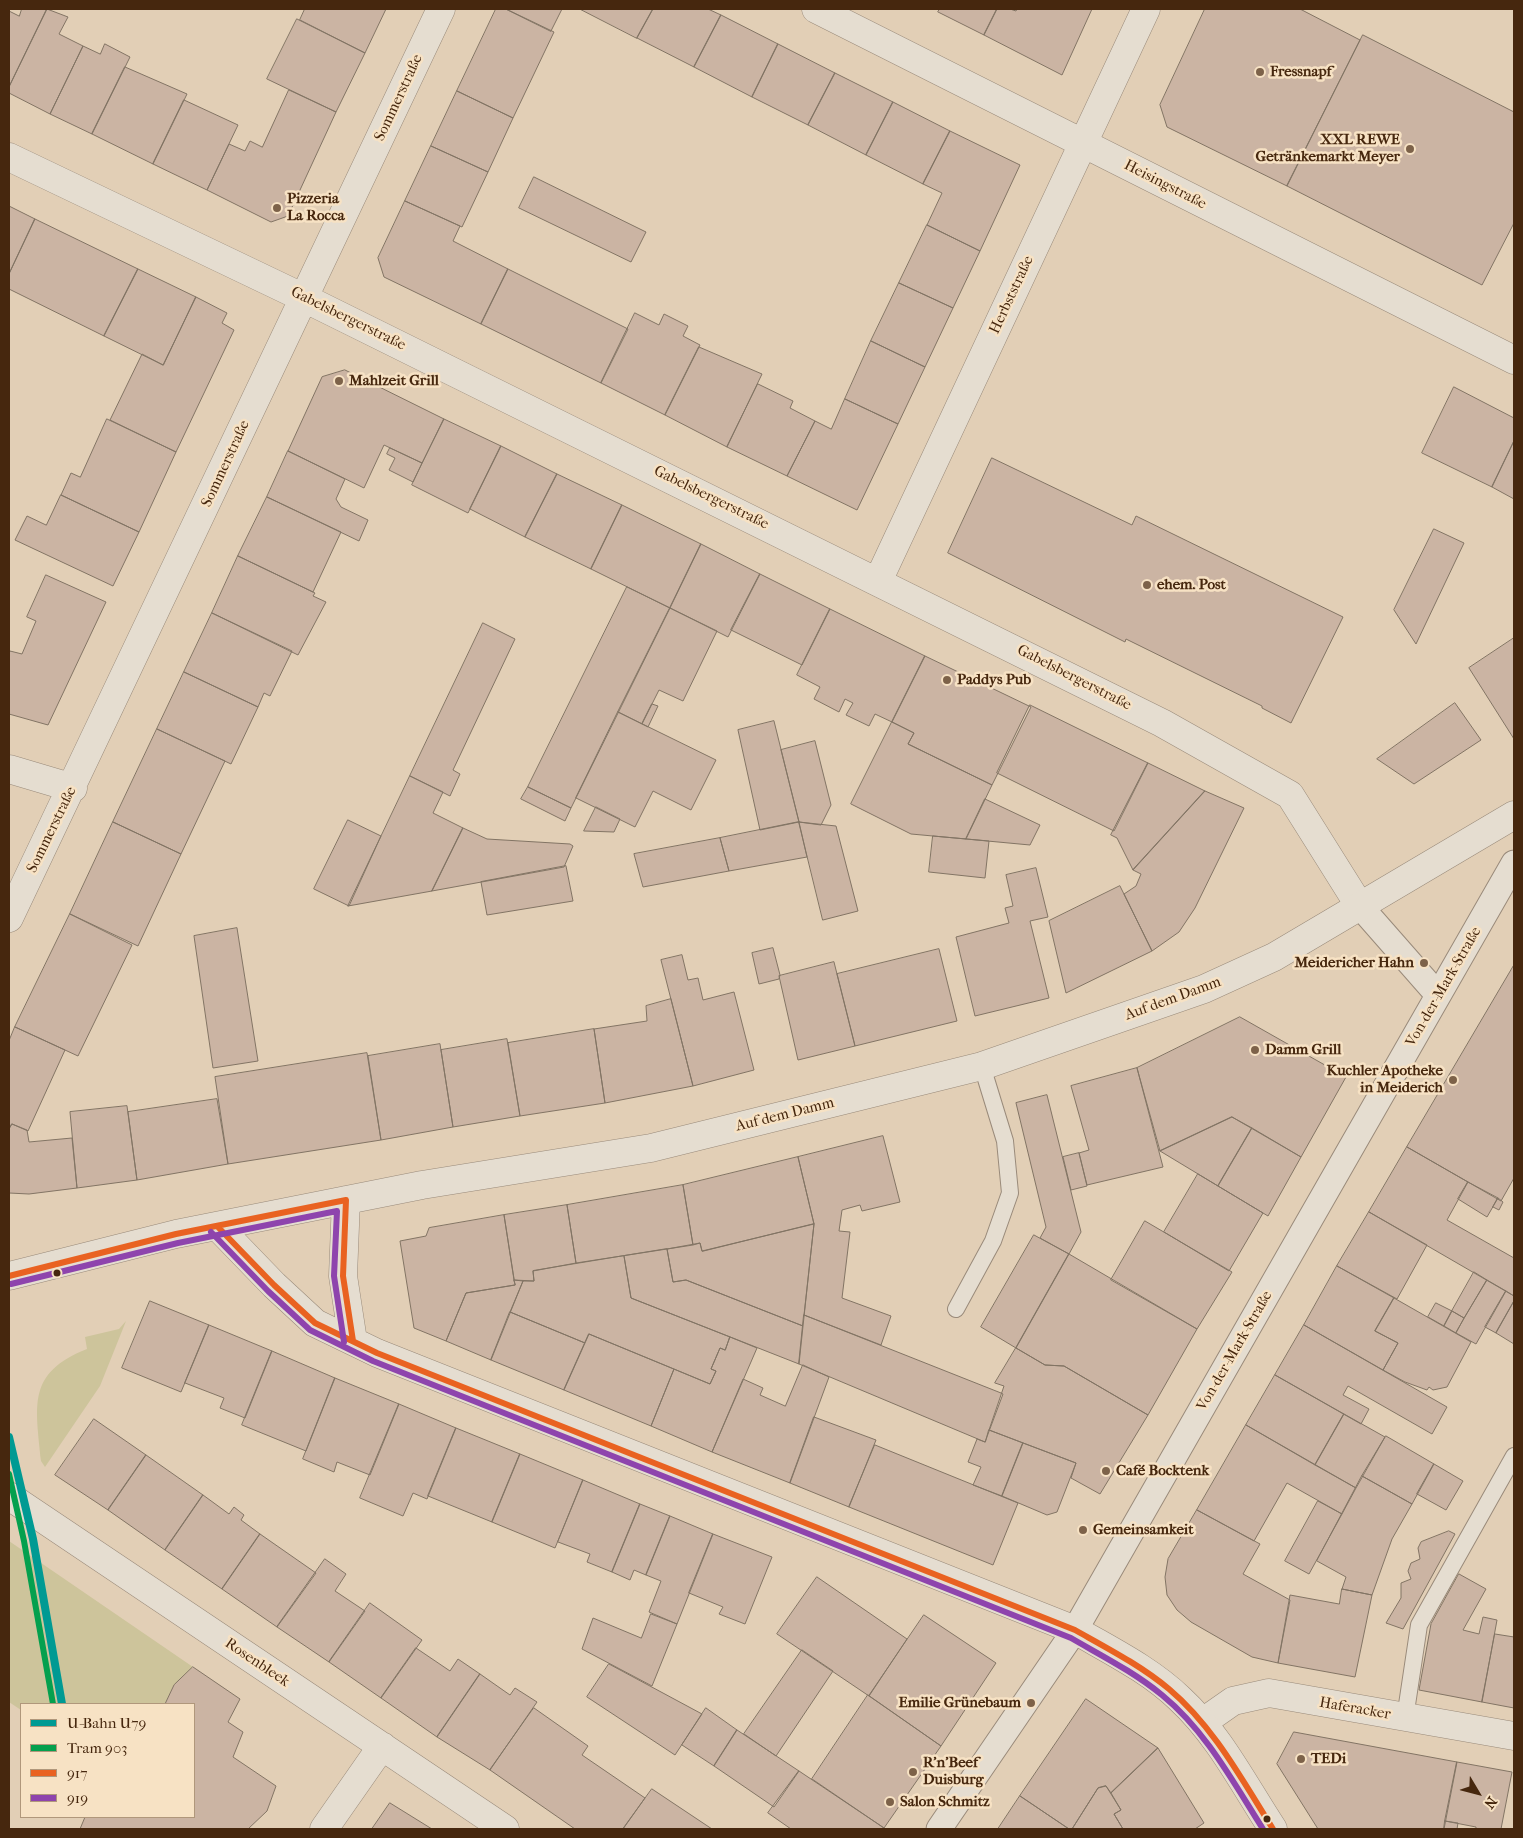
<!DOCTYPE html>
<meta charset="utf-8">
<style>
body{margin:0}
#map{position:relative;width:1523px;height:1838px;overflow:hidden;background:#e2cfb6;font-family:"IM FELL French Canon",serif}
canvas{display:block}
.frame{position:absolute;inset:0;border:10px solid #46270e;pointer-events:none}
.legend{position:absolute;left:20px;top:1703px;width:175px;height:115px;box-sizing:border-box;background:#f7e2c4;border:1px solid #b0977b;margin:0;padding:6px 9px;list-style:none;font-size:15px;color:#46270e}
.legend li{display:flex;align-items:center;gap:10px;height:25px}
.legend b{width:25px;border:1px solid #b0977b}
.north{position:absolute;left:1453px;top:1768px;width:50px;height:50px;-webkit-text-stroke:4px #f7e2c4;paint-order:stroke;rotate:127deg;font-size:14px;font-weight:700;line-height:20px;text-align:center;color:#46270e}
.north::after{content:'';display:block;margin:auto;width:18px;height:22px;background:#46270e;clip-path:polygon(50% 0,100% 100%,50% 72%,0 100%)}
</style>
<div id="map">
<canvas width="1523" height="1838"></canvas>
<div class="frame"></div>
<ul class="legend">
<li><b style="height:6px;background:#009a93"></b>U-Bahn U79</li>
<li><b style="height:6px;background:#04a04e"></b>Tram 903</li>
<li><b style="height:6px;background:#e96221"></b>917</li>
<li><b style="height:6px;background:#8e44ad"></b>919</li>
</ul>
<div class="north">N</div>
</div>
<script>
const ctx = document.querySelector('canvas').getContext('2d');
ctx.lineJoin = 'round';
function paint(path, color) { ctx.fillStyle = color; ctx.fill(path, 'evenodd'); }
function trace(path, color, width, dash) { ctx.strokeStyle = color; ctx.lineWidth = width; ctx.lineCap = dash ? 'butt' : 'round'; ctx.setLineDash(dash || []); ctx.stroke(path); }
function label(font, color, halo, rows, align = 'center') {
  ctx.font = font + ' "IM FELL French Canon",serif'; ctx.lineWidth = 5; ctx.setLineDash([]); ctx.textBaseline = 'middle'; ctx.strokeStyle = halo; ctx.fillStyle = color; for (const [text, x, y, turn = 0] of rows) {
    ctx.save(); ctx.translate(x, y); ctx.rotate((+turn || 0) * Math.PI / 180); ctx.textAlign = isNaN(turn) ? turn : align; if (halo) ctx.strokeText(text, 0, 0); ctx.fillText(text, 0, 0); ctx.restore();
  }
}
const green = new Path2D(`
 M126,1321L100,1386L45,1467L41,1461C36,1406 26,1373 87,1349L85,1337L119,1329Z
 M9,1541L193,1667L174,1685L165,1704H21V1710L9,1702Z`);
const building = new Path2D(`
 M22,9H47L9,87V11L19,16Z
 M47,9L68,17L59,34L83,46L50,114L9,93V87Z
 M305,9H386L365,53L300,20Z
 M496,9H506L554,32L513,118L457,91Z
 M506,9H562L551,31Z
 M580,9H653L637,38Z
 M653,9H708L721,15L694,67L637,38Z
 M940,9H997L984,35L938,12Z
 M997,9H1010L1016,11L1017,9H1092L1062,75L984,35Z
 M1205,9H1300L1360,40L1287,186L1167,127L1160,105Z
 M721,15L778,44L752,97L694,67Z
 M297,19L365,53L336,112L267,79Z
 M1363,35L1514,112V223L1482,285L1287,186Z
 M105,44L130,57L92,134L50,114L83,46L100,54Z
 M778,44L835,73L808,125L752,97Z
 M125,67L187,94L153,164L92,134Z
 M835,73L893,102L866,155L808,125Z
 M289,90L336,112L288,216L271,222L207,190L229,144L245,151L250,141L262,147Z
 M457,91L513,118L488,172L431,146Z
 M184,100L238,125L207,190L153,164Z
 M893,102L950,131L923,184L866,155Z
 M950,131L1020,165L980,251L927,225L942,193L923,184Z
 M431,146L488,172L462,227L405,201Z
 M534,177L646,232L631,262L519,208Z
 M405,201L460,226L453,241L508,269L481,324L384,277L378,258Z
 M9,206L35,219L9,274Z
 M35,219L138,269L104,336L9,289V274Z
 M927,225L980,251L953,308L899,283Z
 M138,269L196,297L163,365L104,336Z
 M508,269L628,329L601,383L481,324Z
 M899,283L953,308L925,367L871,341Z
 M196,297L227,313L222,323L234,330L176,452L110,420L142,354L163,365Z
 M635,313L659,325L664,314L688,326L683,336L700,345L665,415L601,383Z
 M871,341L925,367L898,424L845,399Z
 M699,347L762,374L727,447L665,415Z
 M345,370L444,419L422,463L384,445L364,488L288,451L322,377Z
 M758,384L793,401L790,408L815,421L787,476L727,447Z
 M1454,387L1514,418V441L1492,487L1422,453Z
 M845,399L898,424L857,510L787,476L815,421L831,429Z
 M107,419L176,452L139,532L61,495L71,473L80,477Z
 M444,419L501,446L468,513L412,485Z
 M1514,441V499L1492,487Z
 M501,446L557,474L525,537L470,509Z
 M390,448L422,463L413,482L389,470L395,458L387,454Z
 M288,451L345,479L336,499L341,507L368,520L359,541L267,497Z
 M992,458L1132,525L1136,516L1343,617L1291,723L1262,708V706L1126,639L1125,642L948,553Z
 M557,474L622,505L591,569L525,537Z
 M61,495L139,532L113,586L15,540L27,516L46,525Z
 M267,497L341,532L313,592L238,556Z
 M622,505L701,544L670,608L591,569Z
 M1434,529L1464,543L1416,644L1394,610Z
 M701,544L760,574L728,637L670,608Z
 M238,556L315,593L313,596L326,602L298,655L212,613Z
 M760,574L830,609L802,665L731,630Z
 M46,575L106,602L48,725L9,714V654L10,651L22,654L36,621L27,617Z
 M627,587L670,608L571,808L528,787Z
 M670,608L717,631L683,701L659,690L642,724L618,712Z
 M830,609L925,656L892,722L875,714L869,726L846,715L853,703L845,699L839,712L814,699L820,687L797,675Z
 M212,613L292,651L270,696L264,693L258,707L184,672Z
 M483,623L515,639L453,770L460,774L450,796L410,776Z
 M1514,638V739L1469,668Z
 M925,656L1031,707L992,785L908,744L914,733L892,722Z
 M184,672L258,707L231,764L157,729Z
 M1455,703L1481,740L1414,784L1377,759Z
 M652,704L658,706L648,727L642,724Z
 M1030,705L1148,763L1114,831L997,773Z
 M618,712L716,760L691,810L653,791L635,827L576,798Z
 M774,721L799,822L760,830L738,730Z
 M892,722L914,733L908,744L992,785L966,839L911,834L851,804Z
 M157,729L225,761L181,854L113,822Z
 M815,741L831,805L821,825L799,822L781,750Z
 M1148,763L1205,791L1133,870L1117,838L1111,835Z
 M410,776L443,792L433,813L463,828L432,891L348,906Z
 M528,787L571,808L565,821L521,799Z
 M1205,791L1244,808L1195,908L1179,932L1152,951L1124,894L1136,886L1141,874L1133,870Z
 M985,799L1040,825L1030,845L966,839Z
 M596,807L620,819L614,832L584,831Z
 M348,820L381,836L349,906L314,889Z
 M113,822L181,854L138,946L70,914Z
 M799,822L807,857L729,871L720,838Z
 M799,822L836,826L858,911L823,920Z
 M463,828L487,839L570,844L573,846L564,867L432,891Z
 M933,836L989,841L985,878L929,872Z
 M720,838L729,871L643,887L634,854Z
 M566,866L573,901L487,915L481,882Z
 M1036,868L1048,917L1030,921L1049,998L975,1016L956,937L1009,923L1005,908L1013,906L1006,875Z
 M1120,886L1152,951L1066,993L1049,921Z
 M70,914L132,945L78,1056L15,1027Z
 M237,928L258,1061L213,1068L194,936Z
 M773,948L780,975L779,979L759,984L752,953Z
 M939,949L957,1021L855,1046L837,974Z
 M682,955L688,980L698,978L703,1000L734,992L754,1070L693,1086L661,960Z
 M834,962L855,1046L798,1060L779,976Z
 M1514,965V1178L1501,1201L1407,1147Z
 M671,999L693,1086L605,1103L594,1029L647,1021L646,1006Z
 M1240,1017L1346,1077L1301,1157L1232,1117L1160,1151L1137,1068Z
 M15,1027L65,1050L28,1131L12,1124L9,1129V1041Z
 M594,1029L605,1103L520,1116L508,1043Z
 M507,1039L520,1116L453,1127L441,1050Z
 M440,1044L453,1127L381,1140L368,1056Z
 M367,1053L381,1140L228,1164L215,1077Z
 M1137,1068L1163,1167L1087,1185L1079,1153L1089,1150L1071,1086Z
 M1047,1095L1081,1232L1069,1254L1040,1238L1046,1227L1016,1103Z
 M217,1099L228,1164L137,1180L128,1112Z
 M127,1106L137,1180L77,1188L70,1112Z
 M1232,1117L1252,1128L1218,1186L1160,1151Z
 M12,1124L27,1130L29,1142L72,1138L77,1188L29,1194L9,1193V1129Z
 M1252,1128L1301,1157L1268,1216L1218,1186Z
 M883,1136L900,1202L862,1211L860,1205L842,1210L839,1231L850,1232L842,1298L891,1316L881,1345L804,1315L814,1224L798,1157Z
 M1407,1147L1468,1182L1447,1220L1514,1258V1296L1369,1212Z
 M1079,1153L1087,1186L1071,1190L1063,1157Z
 M798,1157L814,1224L702,1251L700,1243L693,1245L683,1185Z
 M1198,1174L1263,1213L1229,1271L1164,1232Z
 M1468,1182L1498,1198L1487,1217L1458,1199Z
 M683,1185L693,1245L576,1263L567,1205Z
 M1498,1198L1503,1202L1499,1210L1493,1207Z
 M567,1205L576,1263L533,1271L534,1281L514,1280L504,1215Z
 M1369,1212L1427,1245L1397,1299L1337,1266Z
 M504,1215L515,1285L466,1293L446,1341L414,1328L400,1241L426,1236L429,1228Z
 M1145,1221L1232,1272L1197,1329L1111,1280Z
 M814,1224L803,1326L686,1280L673,1282L667,1249L700,1243L702,1251Z
 M1034,1235L1069,1254L1016,1348L981,1327Z
 M667,1249L673,1282L686,1280L803,1326L799,1364L631,1298L624,1256Z
 M1069,1254L1197,1329L1148,1415L1064,1366L1045,1365L1016,1348Z
 M624,1256L631,1298L730,1337L725,1350L720,1348L711,1369L716,1371L710,1384L589,1334L585,1343L510,1312L523,1281H534L533,1271Z
 M1337,1266L1394,1298L1375,1331L1398,1343L1383,1370L1304,1325Z
 M1474,1272L1487,1280L1464,1318L1452,1311Z
 M514,1280L523,1281L491,1360L446,1341L466,1293L515,1285Z
 M1487,1280L1506,1291L1476,1344L1456,1333Z
 M1506,1291L1514,1296V1301L1496,1333L1485,1327Z
 M1394,1298L1471,1342L1447,1387L1433,1390L1429,1387L1427,1390L1405,1382L1383,1370L1398,1343L1375,1331Z
 M150,1301L209,1325L181,1392L122,1368Z
 M1514,1301V1344L1496,1333Z
 M1436,1303L1452,1311L1444,1326L1428,1317Z
 M1452,1311L1464,1318L1456,1333L1444,1326Z
 M510,1312L585,1343L564,1390L491,1360Z
 M804,1315L1001,1393L1003,1394L985,1442L799,1364Z
 M209,1325L272,1351L245,1418L220,1408L224,1398L185,1383Z
 M1304,1325L1447,1407L1432,1434L1348,1386L1343,1395L1369,1409L1361,1424L1275,1375Z
 M589,1334L674,1369L651,1426L564,1390Z
 M730,1337L757,1348L712,1452L651,1426L674,1369L710,1384L716,1371L711,1369L720,1348L725,1350Z
 M1016,1348L1045,1365L1064,1366L1148,1415L1100,1494L1071,1478L1076,1463L989,1430L1004,1386L995,1383Z
 M272,1351L335,1378L306,1451L242,1425Z
 M803,1365L829,1377L790,1483L712,1452L743,1379L763,1388L760,1395L785,1406Z
 M1275,1375L1344,1414L1315,1465L1246,1425Z
 M335,1378L399,1404L370,1475L337,1462L334,1472L303,1459Z
 M399,1404L456,1428L427,1499L413,1493L403,1516L360,1498Z
 M1344,1414L1385,1437L1356,1488L1315,1465Z
 M814,1417L876,1440L849,1507L790,1483Z
 M94,1419L146,1455L108,1510L55,1475Z
 M1246,1425L1356,1488L1342,1514L1287,1483L1254,1541L1197,1510Z
 M456,1428L520,1454L492,1522L428,1496Z
 M989,1430L1023,1443L1002,1496L973,1485L981,1467L968,1462L977,1439L985,1442Z
 M1386,1436L1434,1464L1412,1504L1362,1476Z
 M1023,1443L1076,1463L1057,1512L1047,1515L1002,1496Z
 M875,1445L1018,1503L993,1565L849,1507Z
 M520,1454L583,1480L555,1548L492,1522Z
 M146,1455L203,1495L165,1550L108,1510Z
 M1434,1464L1463,1481L1446,1510L1417,1494Z
 M1362,1476L1412,1504L1392,1539L1372,1595L1342,1589L1346,1577L1317,1561Z
 M583,1480L640,1504L612,1572L587,1562L590,1554L558,1542Z
 M203,1495L229,1514L234,1507L244,1515L241,1520L260,1534L222,1589L165,1550Z
 M1318,1501L1342,1514L1309,1574L1285,1561Z
 M640,1504L670,1516L646,1575L634,1570L630,1580L612,1572Z
 M1197,1510L1260,1544L1243,1574L1290,1600L1278,1663L1252,1657L1191,1622L1177,1610L1167,1595L1165,1577L1168,1559Z
 M670,1516L713,1534L677,1624L649,1612L661,1581L646,1575Z
 M1449,1531L1455,1534L1403,1629L1386,1623L1401,1598V1583L1411,1579L1408,1571L1411,1563L1420,1559L1418,1548L1421,1542Z
 M260,1534L316,1573L277,1627L222,1589Z
 M713,1534L772,1557L745,1624L719,1614L723,1607L689,1593Z
 M325,1559L346,1574L335,1591L365,1611L329,1662L277,1627Z
 M1459,1574L1486,1589L1463,1630L1479,1634L1483,1617L1497,1620L1482,1702L1419,1690L1431,1624Z
 M817,1577L907,1639L869,1696L777,1634Z
 M1342,1589L1372,1595L1355,1677L1278,1663L1290,1595L1339,1604Z
 M370,1603L422,1640L381,1698L329,1662Z
 M651,1614L677,1624L652,1686L582,1649L593,1618L641,1638Z
 M924,1615L996,1663L941,1746L869,1696Z
 M1495,1634L1514,1637V1708L1482,1702Z
 M416,1648L450,1671L458,1659L480,1674L437,1737L381,1698Z
 M802,1650L833,1671L776,1756L744,1734Z
 M609,1664L702,1714L675,1755L587,1697Z
 M193,1667L240,1699L228,1722L243,1732L233,1757L276,1786L267,1811L248,1829H80L85,1817H194V1704H165L174,1685Z
 M480,1674L510,1695L515,1688L537,1702L490,1770L437,1737Z
 M868,1695L941,1746L884,1828L812,1779Z
 M1086,1699L1158,1748L1111,1793L1106,1786L1098,1788L1072,1829H1069L1020,1796Z
 M534,1708L588,1746L582,1755L645,1798L623,1829H575L490,1770Z
 M706,1708L737,1730L714,1766L682,1745Z
 M737,1730L799,1771L774,1807L714,1766Z
 M1294,1732L1457,1762L1444,1829H1318L1277,1764Z
 M1158,1748L1204,1823L1195,1829H1123L1114,1814L1121,1810L1111,1793Z
 M1457,1762L1512,1772L1501,1829H1476V1827L1445,1821Z
 M799,1771L884,1828L883,1829H791L768,1813Z
 M1106,1786L1121,1810L1114,1814L1123,1829H1072L1098,1788Z
 M652,1789L712,1829H623Z
 M1020,1796L1069,1829H998Z
 M390,1803L432,1829H372Z
 M1445,1821L1458,1823L1457,1829H1444Z`);
const service = new Path2D(`
 M956,1309L993,1241L1010,1193L1005,1141L982,1066
 M1405,1718L1419,1625L1514,1456`);
const pedestrian = new Path2D(`
 M1359,905L1438,995
 M939,1829L1075,1630L1514,863`);
const minor = new Path2D(`
 M816,9L1514,360
 M9,157L304,298L1162,723L1290,795L1359,905
 M878,581L1146,9
 M9,769L73,788
 M9,918L441,9
 M9,1496L505,1829
 M1203,1722L1233,1701L1269,1693L1514,1736
 M324,1829L382,1746`);
const tertiary = new Path2D(`
 M346,1200L343,1276L353,1341
 M217,1226L274,1285L315,1323L377,1353L1075,1630C1111,1651 1150,1670 1180,1699C1219,1735 1244,1785 1273,1829
 M9,1276L176,1234L422,1185L651,1148L982,1066L1204,989L1274,957L1514,815`);
const bus1 = new Path2D(`
 M217,1226L274,1285L315,1323L377,1353L1075,1630C1107,1648 1140,1665 1169,1689C1214,1727 1242,1780 1273,1829
 M9,1276L176,1234L346,1200L343,1276L353,1341`);
const bus2 = new Path2D(`
 M211,1232L268,1291L310,1330L373,1361L1071,1638C1102,1656 1134,1672 1162,1695C1206,1731 1233,1782 1263,1829
 M11,1284L178,1243L337,1211L334,1276L344,1342`);
const tram1 = new Path2D(`
 M9,1474L24,1541L53,1704`);
const metro1 = new Path2D(`
 M9,1437L33,1539L62,1704`);
const markers = [
 [1260,72,5,"#7d6249"],
 [1410,149,5,"#7d6249"],
 [277,208,5,"#7d6249"],
 [339,381,5,"#7d6249"],
 [1147,585,5,"#7d6249"],
 [947,680,5,"#7d6249"],
 [1424,963,5,"#7d6249"],
 [1255,1050,5,"#7d6249"],
 [1453,1080,5,"#7d6249"],
 [57,1273,4.5,"#46270e"],
 [1106,1471,5,"#7d6249"],
 [1083,1530,5,"#7d6249"],
 [1031,1703,5,"#7d6249"],
 [1301,1759,5,"#7d6249"],
 [913,1772,5,"#7d6249"],
 [890,1802,5,"#7d6249"],
 [1267,1819,4.5,"#46270e"]
];
const poiNames = [
 ["Fressnapf",1270,72],
 ["XXL REWE",1400,140,"right"],
 ["Getränkemarkt Meyer",1400,157,"right"],
 ["Pizzeria",287,199],
 ["La Rocca",287,216],
 ["Mahlzeit Grill",349,381],
 ["ehem. Post",1157,585],
 ["Paddys Pub",957,680],
 ["Meidericher Hahn",1414,963,"right"],
 ["Damm Grill",1265,1050],
 ["Kuchler Apotheke",1443,1071,"right"],
 ["in Meiderich",1443,1088,"right"],
 ["Café Bocktenk",1116,1471],
 ["Gemeinsamkeit",1093,1530],
 ["Emilie Grünebaum",1021,1703,"right"],
 ["TEDi",1311,1759],
 ["R'n'Beef",923,1763],
 ["Duisburg",923,1780],
 ["Salon Schmitz",900,1802]
];
const streetNames = [
 ["Sommerstraße",399,98,-65],
 ["Heisingstraße",1165,185,27],
 ["Herbststraße",1012,295,-65],
 ["Gabelsbergerstraße",348,319,26],
 ["Sommerstraße",226,464,-65],
 ["Gabelsbergerstraße",711,498,26],
 ["Gabelsbergerstraße",1074,678,27],
 ["Sommerstraße",52,830,-64],
 ["Von-der-Mark-Straße",1444,987,-60],
 ["Auf dem Damm",1173,999,-20],
 ["Auf dem Damm",785,1115,-14],
 ["Von-der-Mark-Straße",1235,1351,-60],
 ["Rosenbleek",257,1663,34],
 ["Haferacker",1355,1709,10]
];
paint(green, '#cdc49b');
paint(building, '#cbb4a3');
trace(building, '#827464', 1);
trace(service, '#998a7a', 18);
trace(pedestrian, '#998a7a', 27);
trace(minor, '#998a7a', 29);
trace(tertiary, '#998a7a', 29);
trace(service, '#e5ddd0', 16);
trace(pedestrian, '#e5ddd0', 25);
trace(minor, '#e5ddd0', 28);
trace(tertiary, '#e5ddd0', 28);
trace(bus1, '#e96221', 6);
trace(bus2, '#8e44ad', 6);
trace(tram1, '#04a04e', 6);
trace(metro1, '#009a93', 8);
for (const [x, y, r, color] of markers) { const dot = new Path2D(); dot.arc(x, y, r, 0, 2 * Math.PI); ctx.fillStyle = color; ctx.fill(dot); trace(dot, '#f7e2c4', 2); }
label('bold 15px', '#46270e', '#f7e2c4', poiNames, 'left');
label('15px', '#46270e', '#f7e2c4', streetNames);
</script>
